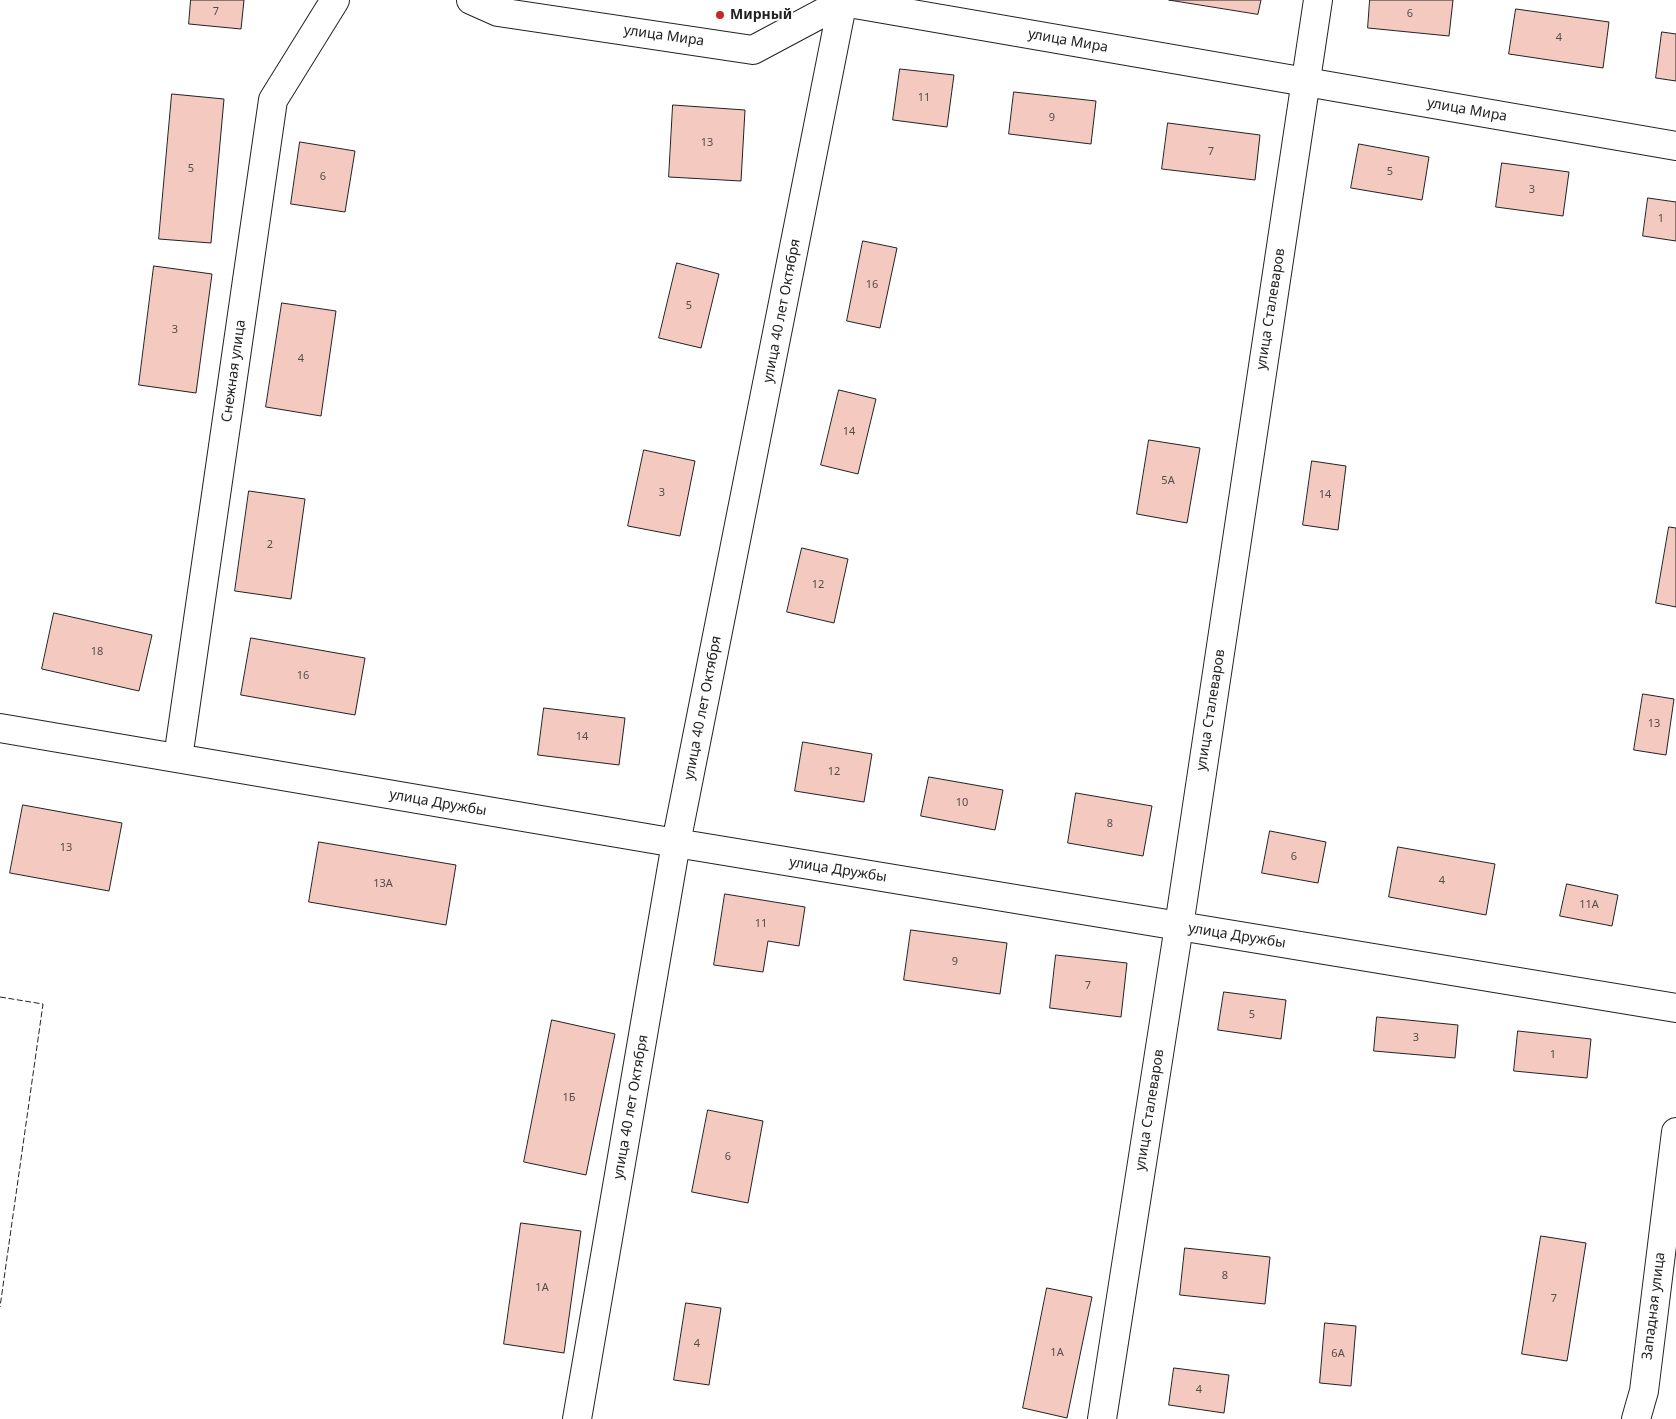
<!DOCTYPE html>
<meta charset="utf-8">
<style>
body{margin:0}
canvas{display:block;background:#fff}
</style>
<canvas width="1676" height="1419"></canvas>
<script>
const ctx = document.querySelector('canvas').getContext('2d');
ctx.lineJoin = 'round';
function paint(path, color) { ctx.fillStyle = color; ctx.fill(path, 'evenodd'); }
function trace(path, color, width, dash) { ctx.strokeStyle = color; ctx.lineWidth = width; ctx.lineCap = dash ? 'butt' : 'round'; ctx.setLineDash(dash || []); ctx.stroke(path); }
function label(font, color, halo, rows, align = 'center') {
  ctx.font = font + ' "Noto Sans",sans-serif'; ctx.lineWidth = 4; ctx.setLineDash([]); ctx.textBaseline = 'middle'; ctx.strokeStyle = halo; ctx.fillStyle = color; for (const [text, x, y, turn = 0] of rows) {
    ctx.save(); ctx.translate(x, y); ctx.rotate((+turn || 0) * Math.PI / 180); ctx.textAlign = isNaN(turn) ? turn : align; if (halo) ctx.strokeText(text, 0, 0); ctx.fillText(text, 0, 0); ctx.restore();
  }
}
const building = new Path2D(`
 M191,0H244L241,29L189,24Z
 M1169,0H1261L1258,14Z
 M1370,0H1453L1449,36L1368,28Z
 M1516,9L1609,22L1603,68L1509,54Z
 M1662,32L1676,34V81L1656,78Z
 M900,69L954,75L947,127L893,120Z
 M1014,92L1096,101L1091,144L1009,134Z
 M172,94L224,99L211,243L159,239Z
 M673,105L745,110L741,181L669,177Z
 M1168,123L1260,135L1255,180L1162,169Z
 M300,142L355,151L345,212L291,204Z
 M1359,144L1429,157L1422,200L1351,188Z
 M1502,163L1569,172L1563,216L1496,207Z
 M1648,198L1676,202V241L1643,236Z
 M863,241L897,248L880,328L847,321Z
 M677,263L719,274L701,348L659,338Z
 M154,266L212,274L196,393L139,385Z
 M282,303L336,311L321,416L266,407Z
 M839,390L876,399L858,474L821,465Z
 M1149,440L1200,448L1187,523L1137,514Z
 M644,450L695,461L680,536L628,526Z
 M1312,461L1346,466L1338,530L1303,525Z
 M249,491L305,499L291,599L235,591Z
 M1669,527L1676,528V607L1656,603Z
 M802,548L848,559L834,623L787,612Z
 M54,613L152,635L139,691L42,669Z
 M251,638L365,658L355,715L241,695Z
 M1643,694L1674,699L1666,755L1634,750Z
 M544,708L625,718L619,765L538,755Z
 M803,742L872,754L864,802L795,791Z
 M929,777L1003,790L995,830L921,816Z
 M1076,793L1152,806L1143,856L1068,843Z
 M23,805L122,823L109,891L10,873Z
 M1270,831L1326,842L1318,883L1262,873Z
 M319,842L456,865L446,925L309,902Z
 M1398,847L1495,864L1486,915L1389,897Z
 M1567,884L1618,895L1612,926L1560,916Z
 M725,894L805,907L799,946L768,941L763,972L714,965Z
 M911,930L1007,943L1000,994L904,980Z
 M1056,955L1127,963L1121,1017L1050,1008Z
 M1224,992L1286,1000L1281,1039L1218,1030Z
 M1377,1017L1458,1025L1455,1058L1374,1051Z
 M552,1020L615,1034L586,1175L524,1162Z
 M1518,1031L1591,1039L1587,1078L1514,1071Z
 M708,1110L763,1121L748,1203L692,1192Z
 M521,1223L581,1231L564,1353L504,1344Z
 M1541,1236L1586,1243L1567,1361L1522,1354Z
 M1185,1248L1270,1257L1265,1304L1180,1295Z
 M1047,1288L1092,1297L1067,1418L1023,1408Z
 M686,1303L721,1308L709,1385L674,1380Z
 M1325,1323L1356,1326L1351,1386L1320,1383Z
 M1174,1368L1229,1375L1224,1413L1169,1405Z`);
const minor = new Path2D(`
 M471,0L498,12L753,50L843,2L1676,146
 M0,728L676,843L1676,1008
 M178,758L273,100L335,0
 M577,1419L676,843L843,0
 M1102,1419L1179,926L1318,0
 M1636,1419L1644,1391L1676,1132`);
const fence = new Path2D(`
 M0,997L43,1004L0,1307`);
const markers = [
 [720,15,5,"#c62828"]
];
const numberNames = [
 ["7",216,12],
 ["6",1410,14],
 ["4",1559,38],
 ["11",924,98],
 ["9",1052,118],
 ["13",707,143],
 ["7",1211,152],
 ["5",191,169],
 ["5",1390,172],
 ["6",323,177],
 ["3",1532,190],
 ["1",1661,219],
 ["16",872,285],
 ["5",689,306],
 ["3",175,330],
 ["4",301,359],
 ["14",849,432],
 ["5А",1168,481],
 ["3",662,493],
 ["14",1325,495],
 ["2",270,545],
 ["12",818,585],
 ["18",97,652],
 ["16",303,676],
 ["13",1654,724],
 ["14",582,737],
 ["12",834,772],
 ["10",962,803],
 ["8",1110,824],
 ["13",66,848],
 ["6",1294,857],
 ["4",1442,881],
 ["13А",383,884],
 ["11А",1589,905],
 ["11",761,924],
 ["9",955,962],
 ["7",1088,986],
 ["5",1252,1015],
 ["3",1416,1038],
 ["1",1553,1055],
 ["1Б",569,1098],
 ["6",728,1157],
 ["8",1225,1276],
 ["1А",542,1288],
 ["7",1554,1299],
 ["4",697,1344],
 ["1А",1057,1353],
 ["6А",1338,1354],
 ["4",1199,1390]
];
const poiNames = [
 ["Мирный",730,15]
];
const streetNames = [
 ["улица Мира",664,36,8],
 ["улица Мира",1068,41,10],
 ["улица Мира",1467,110,10],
 ["улица Сталеваров",1271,309,-81],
 ["улица 40 лет Октября",782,311,-79],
 ["Снежная улица",234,371,-82],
 ["улица 40 лет Октября",703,708,-79],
 ["улица Сталеваров",1211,710,-81],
 ["улица Дружбы",438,803,10],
 ["улица Дружбы",838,870,9],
 ["улица Дружбы",1237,936,9],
 ["улица 40 лет Октября",631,1107,-80],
 ["улица Сталеваров",1150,1110,-81],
 ["Западная улица",1654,1306,-83]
];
paint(building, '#f3c9c0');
trace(building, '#222', 1);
trace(minor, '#222', 30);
trace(minor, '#fff', 28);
trace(fence, '#222', 1, [6, 2.5]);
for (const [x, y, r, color] of markers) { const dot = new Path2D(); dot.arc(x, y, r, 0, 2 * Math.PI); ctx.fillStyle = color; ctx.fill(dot); trace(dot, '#fff', 2); }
label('11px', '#564c4a', null, numberNames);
label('bold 14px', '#222', '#fff', poiNames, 'left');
label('14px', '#222', '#fff', streetNames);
</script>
